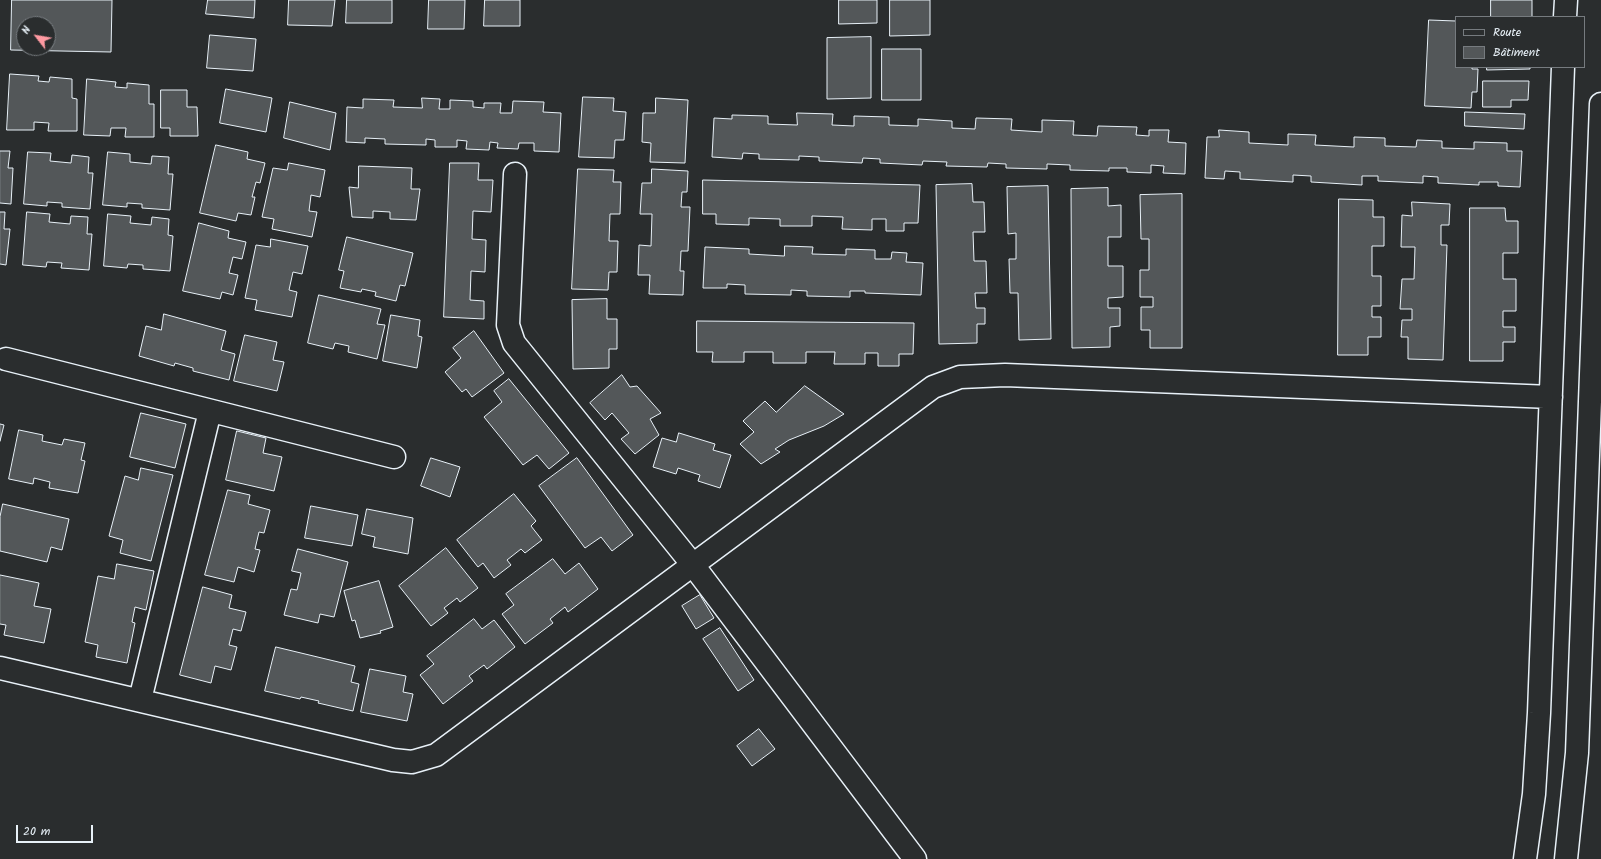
<!DOCTYPE html>
<meta charset="utf-8">
<style>
body{margin:0}
#map{position:relative;width:1601px;height:859px;overflow:hidden;background:#2a2d2e;font-family:Kalam,sans-serif}
canvas{display:block}
.legend{position:absolute;left:1455px;top:16px;width:130px;height:52px;box-sizing:border-box;background:#2a2d2e;border:1px solid #767b7f;margin:0;padding:5px 7px;list-style:none;font-size:12px;color:#e8f1f8}
.legend li{display:flex;align-items:center;gap:8px;height:20px}
.legend b{width:20px;border:1px solid #767b7f}
.north{position:absolute;left:16px;top:16px;width:40px;height:40px;box-sizing:border-box;background:#2a2d2e;border:1px solid #767b7f;border-radius:50%;rotate:301deg;font-size:11px;font-weight:700;line-height:16px;text-align:center;color:#e8f1f8}
.north::after{content:'';display:block;margin:auto;width:14px;height:18px;background:#ff9aa2;clip-path:polygon(50% 0,100% 100%,50% 72%,0 100%)}
.scale{position:absolute;left:16px;top:825px;width:77px;height:18px;box-sizing:border-box;border:2px solid #e8f1f8;border-top:0;padding-left:5px;font-size:12px;line-height:14px;white-space:nowrap;color:#e8f1f8;-webkit-text-stroke:3px #2a2d2e;paint-order:stroke}
</style>
<div id="map">
<canvas width="1601" height="859"></canvas>
<ul class="legend">
<li><b style="height:5px;background:#2a2d2e"></b>Route</li>
<li><b style="height:11px;background:#535759"></b>Bâtiment</li>
</ul>
<div class="north">N</div>
<div class="scale">20 m</div>
</div>
<script>
const ctx = document.querySelector('canvas').getContext('2d');
ctx.lineJoin = 'round';
function paint(path, color) { ctx.fillStyle = color; ctx.fill(path, 'evenodd'); }
function trace(path, color, width, dash) { ctx.strokeStyle = color; ctx.lineWidth = width; ctx.lineCap = dash ? 'butt' : 'round'; ctx.setLineDash(dash || []); ctx.stroke(path); }
const building = new Path2D(`
 M12,0H112L111,52L11,50ZM24,24H48V48H24Z
 M208,0H255L254,18L206,14Z
 M289,0H335L332,26L288,25Z
 M347,0H392V23H346Z
 M429,0H465L464,29H428Z
 M485,0H520V26H484Z
 M839,0H877V23L839,24Z
 M890,0H930V35L890,36Z
 M1491,0H1532V17H1491Z
 M1429,20L1456,21V67H1472V69H1478L1477,92H1472L1471,108L1425,106Z
 M210,35L256,39L253,71L207,68Z
 M871,37V98L827,99V38Z
 M882,49H921V100H882Z
 M1487,67H1530V69L1487,70Z
 M10,74L39,76L38,81L49,82L50,77L72,79V98L77,99V131H48L49,123L34,122V130H7Z
 M87,79L116,82L115,87L127,88V83L149,85V104H154V137H125L126,128H111L110,136L84,135Z
 M1483,81H1529L1528,100H1511V107H1483Z
 M226,89L272,98L266,132L220,123Z
 M161,90H187V107H197L198,136H170V128H161Z
 M583,97L614,98L613,111L626,112L624,140H615L614,158L579,157Z
 M422,98L440,99L439,109H450V100L473,101V107L484,108V103H501L500,113H512L513,101L544,102L543,112L561,113L559,152L534,151V143H519L518,149L497,148L498,143L490,142L489,150L466,149L467,141L457,140V147H435V140L426,139V145L385,144V139L365,138V143L346,142L347,107L363,108V99L394,100L393,107L422,108Z
 M656,98L688,100L685,163L650,162L651,143L642,142L643,113H655Z
 M290,102L336,113L330,150L284,138Z
 M1465,112L1525,114L1524,129L1465,126Z
 M797,113L833,114L832,125L854,126V116L889,117V125L918,126V119L952,121V128L975,129L976,118L1012,119L1011,130L1042,132V120L1074,121L1073,135L1097,136L1098,126L1137,127L1136,135L1149,136V130H1169L1168,142L1186,143L1185,174L1163,173L1164,166L1151,165V173L1127,172V168H1109V171L1070,170V165L1047,164V169L1006,168V164L988,163L987,167L946,166L947,162L923,161L922,165L880,163V159L863,158L862,163L819,161V157L799,156V160L759,159V154L743,153L742,159L712,157L714,118L732,119V115L768,116V124L797,125Z
 M1219,130L1249,132V143L1288,145V134L1316,135L1315,145L1354,147V137L1385,138V146L1416,147L1417,140L1442,141V148L1474,149V142L1507,143V151H1522L1520,187L1498,186V182H1479V185L1438,183V177L1423,176V183L1378,181V176H1362V185L1311,182V176L1293,175V182L1240,179V172L1225,171L1224,179L1205,178L1207,137H1219Z
 M216,145L248,152L247,159L265,163L260,183L256,182L252,197H255L251,215L238,213L236,221L200,213Z
 M0,151H10L8,168H13L11,204L0,203Z
 M28,152L51,153L50,161L71,163L72,155L89,157L88,173H93L90,209L62,207V203L47,202V206L24,204Z
 M108,152L130,154V162L151,164L152,156L169,157L168,174H173L170,210L142,208V204L127,203V207L103,205Z
 M289,163L325,170L320,197L311,195L309,211L317,212L312,237L272,229L274,219L262,217L273,168L287,170Z
 M450,163H479L478,180H493L491,212L473,211L472,239L486,240L485,272L471,271L470,300L484,301V319L444,317Z
 M359,166L412,168L411,189H420L416,220L390,219V212L373,211V218L352,217L349,187L358,188Z
 M578,169L614,170L613,182H621L620,214H610L609,241H618L617,272H609L608,290L572,289Z
 M652,169L688,171L687,192H682L681,207H690L688,251H681L680,271H684L683,295L649,294L650,275H638L639,245L651,246L652,214H640L642,183H651Z
 M703,180L920,185L918,223H904V231H886V219H872V230L842,229L843,217L812,216V226H780V219L749,218V225L716,224V214H703Z
 M972,184L973,202H984L985,232H973L974,261H986L987,293H975L976,308H985V324H977V343L939,344L936,185Z
 M1048,186L1051,339L1019,340L1018,293H1010L1009,259H1016V233L1008,234L1007,187Z
 M1108,188V206L1121,205V237H1108V266H1123V297L1108,298V308H1120V326L1110,327V347L1072,348L1071,189Z
 M1182,194V348H1150V330H1141V307H1153V297H1140V270H1149V239H1141L1140,195Z
 M1339,199L1373,200V217H1384V246H1372V276H1381V306H1372V317H1381V337H1368V355H1338Z
 M1412,202L1450,204L1449,225H1441V245H1447L1443,360L1408,359V337H1401L1402,320H1412V309H1400L1402,279H1414L1415,247H1401L1402,215L1412,216Z
 M1470,208H1505L1506,221H1518V253H1503V279H1516V311H1503V327H1515V342H1503V361H1470Z
 M0,212H5L4,229H10L6,265L0,264Z
 M27,212L50,214L49,222L70,224L71,216L88,217L87,234H92L89,270L61,268L62,263L47,262L46,267L23,265Z
 M108,214L131,216L130,223L151,225L152,217L169,219L168,235L173,236L170,271L143,269V265L128,264L127,268L104,266Z
 M199,223L229,231L228,238L246,242L242,259L233,257L229,273L238,275L233,295L222,292L220,299L183,291Z
 M347,237L413,253L405,286L400,285L396,301L375,296L376,292L362,289L361,292L340,288L344,271L339,270Z
 M271,239L308,246L302,274L293,272L289,290L297,292L292,317L255,310L257,300L245,298L256,245L270,247Z
 M785,246L813,247L812,254L846,255V249L875,250V259H891L892,252L907,253L906,262L923,263L921,295L865,293V291H850V297L807,296V291L791,290V295L745,294V285L727,284V288H703L705,247L749,249V254L784,256Z
 M319,295L381,309L377,324L385,325L377,359L348,352L349,346L335,343L333,349L308,343Z
 M607,299V319H617V349H609V368L573,369L572,300Z
 M164,314L226,331L221,350L235,354L229,380L193,371V368L175,363L174,366L139,356L146,326L161,330Z
 M391,315L420,320L418,336L422,337L417,368L383,361Z
 M697,321L914,323L913,354H899V366H878V353H865V364H834L835,352H806V363H773V352H744V362H712L713,352H697Z
 M474,331L504,373L472,397L466,389L462,392L445,372L461,358L453,348Z
 M245,335L277,342L273,360L284,362L277,391L234,381Z
 M622,375L630,387L637,386L661,413L650,419L659,435L635,454L621,439L629,433L612,413L605,420L590,403Z
 M509,379L569,453L549,469L537,455L523,465L484,417L502,402L494,391Z
 M805,386L844,414L824,426L789,440L775,449L780,452L761,464L740,444L754,432L743,421L765,401L776,412Z
 M141,413L186,424L175,468L130,457Z
 M0,424L4,425L0,441Z
 M19,430L43,435L42,441L62,445L64,439L85,443L81,460L85,461L78,493L49,488L50,482L34,478L33,484L9,479Z
 M237,431L266,438L263,453L282,457L274,491L226,480Z
 M679,433L715,444L713,450L731,455L720,488L698,481L700,475L678,468L676,474L653,467L662,438L676,442Z
 M431,458L460,467L450,497L421,486Z
 M577,458L633,535L612,551L601,537L585,548L539,486Z
 M141,468L173,475L151,561L120,553L123,540L109,536L125,476L138,480Z
 M228,490L250,495L248,504L270,510L264,533L259,532L255,549L260,550L254,572L238,567L234,582L205,575Z
 M514,494L536,521L531,526L542,540L525,553L521,549L507,560L511,565L494,578L483,563L478,567L457,540Z
 M3,504L69,519L62,550L51,547L47,562L0,551V517Z
 M311,506L358,515L352,546L305,538Z
 M367,509L413,518L408,554L373,547L375,537L362,534Z
 M446,548L478,588L460,602L457,598L444,608L448,613L431,626L399,586Z
 M298,549L348,562L334,617L320,614L318,623L284,615L291,589L297,590L301,573L292,571Z
 M553,559L565,574L579,563L598,589L568,612L565,607L550,619L553,623L525,644L502,614L514,605L506,594Z
 M117,564L154,571L146,610L135,607L132,622L135,623L127,663L96,657L98,645L85,642L98,576L114,579Z
 M0,575L39,583L34,606L51,609L44,643L4,635L6,625L0,624Z
 M379,581L393,627L380,631L381,633L360,638L355,620L352,621L344,591Z
 M203,587L232,595L229,608L246,612L241,631L233,629L229,645L237,647L231,670L215,666L211,683L180,675Z
 M700,595L714,618L696,629L682,606Z
 M474,619L482,629L494,620L515,647L487,669L484,665L469,676L473,681L443,704L420,675L434,664L427,656Z
 M720,628L754,680L738,691L703,639Z
 M276,647L355,666L351,682L359,684L353,711L318,703L319,701L301,697L300,699L265,691Z
 M370,669L406,676L403,692L413,694L407,721L361,712Z
 M759,729L775,749L752,766L737,746Z`);
const minor = new Path2D(`
 M1565,17L1566,0
 M515,174L508,325L514,343L693,565L915,859
 M6,359L394,457
 M0,668L393,760L412,762L436,755L933,387L960,377L1005,375L1551,397
 M140,700L210,411
 M1525,859L1534,794L1539,713L1563,67
 M1566,859L1577,753L1601,104`);
paint(building, '#535759');
trace(building, '#e8f1f8', 1);
trace(minor, '#e8f1f8', 25);
trace(minor, '#2a2d2e', 22);
</script>
